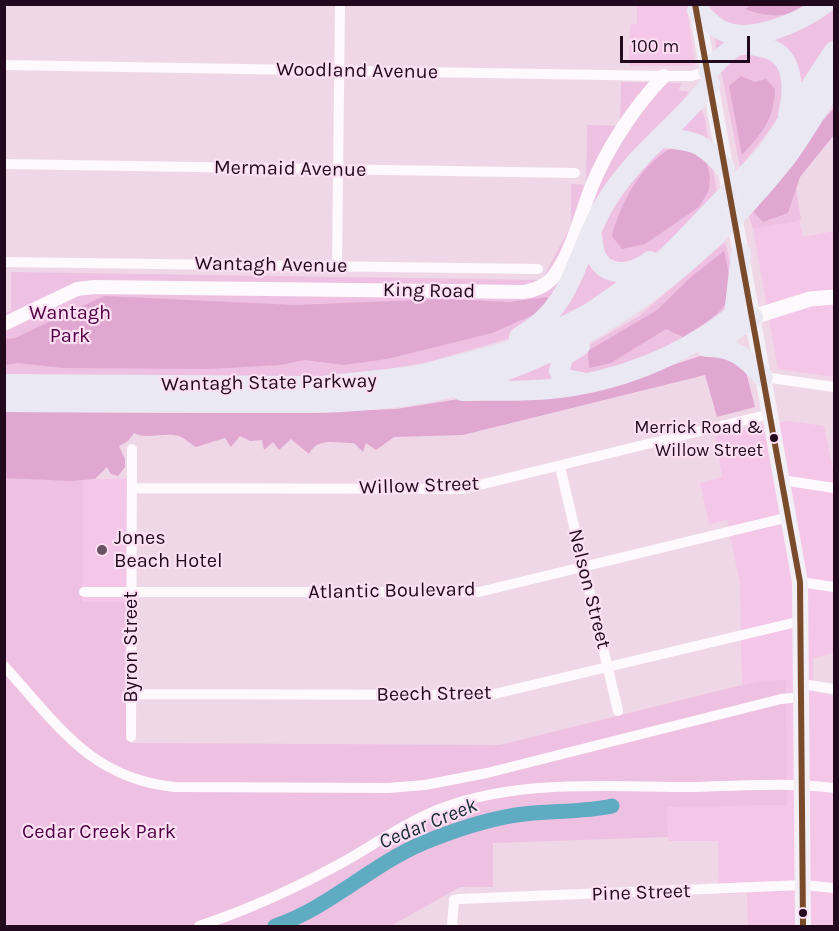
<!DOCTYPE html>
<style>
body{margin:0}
#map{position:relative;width:839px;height:931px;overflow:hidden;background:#efd7e8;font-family:Karla,sans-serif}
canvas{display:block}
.frame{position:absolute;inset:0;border:6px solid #22091d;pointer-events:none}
.scale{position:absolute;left:620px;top:36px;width:130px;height:27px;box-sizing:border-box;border:3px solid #22091d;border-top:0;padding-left:8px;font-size:18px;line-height:21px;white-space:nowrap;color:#22091d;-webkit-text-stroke:4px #fddff4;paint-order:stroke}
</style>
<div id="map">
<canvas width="839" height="931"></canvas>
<div class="frame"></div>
<div class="scale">100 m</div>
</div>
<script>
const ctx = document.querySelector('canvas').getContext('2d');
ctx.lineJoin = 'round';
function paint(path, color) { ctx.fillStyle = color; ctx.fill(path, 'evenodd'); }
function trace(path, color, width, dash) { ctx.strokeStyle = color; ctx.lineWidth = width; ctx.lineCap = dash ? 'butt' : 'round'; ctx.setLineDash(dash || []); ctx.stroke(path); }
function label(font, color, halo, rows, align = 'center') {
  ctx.font = font + ' Karla,sans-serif'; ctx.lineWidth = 4.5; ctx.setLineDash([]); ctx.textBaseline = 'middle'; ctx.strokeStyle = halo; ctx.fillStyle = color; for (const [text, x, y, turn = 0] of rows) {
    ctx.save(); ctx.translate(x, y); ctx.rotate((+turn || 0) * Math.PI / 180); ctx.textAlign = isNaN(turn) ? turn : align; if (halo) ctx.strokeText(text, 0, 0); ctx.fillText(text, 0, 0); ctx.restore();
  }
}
const built = new Path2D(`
 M637,5H708L687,9L695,66H629L630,25L637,24Z
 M799,219L803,237L834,231V377L778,369L753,229Z
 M789,421L824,426L834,474V653L813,658L814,692L834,696V926H748L747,893L719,894L718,841H668V837L667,807L787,805L786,680L742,685L740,584L727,520L709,524L700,483L722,477L715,436Z
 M132,478V602H82V480Z`);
const green = new Path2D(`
 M710,5H751L745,9H802L795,19L738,29L712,14Z
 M834,5V41L796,97L785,52L717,53L714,29L725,33Z
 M745,49L781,60L787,101L772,127L740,167L721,70Z
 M621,82L681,83L679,91H687L693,100L639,146L572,270L527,330L507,339L428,362L343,377L5,376L4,314L11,310V272L542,280L571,225V184L586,185L587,125L620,126Z
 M701,108L705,118L708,142L672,130Z
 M694,145L713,169L717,191L684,228L641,265H611L598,241L609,205L658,148Z
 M796,188L801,220L753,229L749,216L753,212L763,222L788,213Z
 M725,242L735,281V297L715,329L623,367L570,377L569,357L639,316Z
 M589,246L617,282L570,315L538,331Z
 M550,360L556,384L500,382Z
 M4,475H83L82,602H132L131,743L500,745L742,685L786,679L787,805L667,807L668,837L493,843V887H460L391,926H5Z`);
const forest = new Path2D(`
 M751,5H809C790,19 765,17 745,9Z
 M741,76L755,82L766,79L775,89C774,120 762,133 742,155L729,86Z
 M834,108V135L800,177L788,213L763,222L753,212L812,132Z
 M673,147L705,156L710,176L709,190L699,207L645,244L622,249L612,236C621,202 641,164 673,147Z
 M724,251C738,305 726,310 683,337L666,329L611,363L589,368L588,351L657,310L691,277Z
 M104,296L294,305L445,299L509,302L548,297L542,311L492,333L387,359L344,365L305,360L280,365L210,369L63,368L18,363L5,365L4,339L15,338Z
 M716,351L745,368L755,407L717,417L705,375L463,435L394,437L376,450L366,443L363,452L354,443C337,444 318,436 309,454L291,439L279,450L273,442L264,450L262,440L250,441L240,436L231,447L225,438L196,447C190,444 185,438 179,436C164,432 146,440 134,433L128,441L119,446L125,459V467L118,476L111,474L107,467L95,479L71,481L5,478V412L267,413L396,409L466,398L620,382Z`);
const river = new Path2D(`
 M275,926C329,908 371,865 423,843C452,831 485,820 516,815C547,810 580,813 612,806`);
const minor = new Path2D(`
 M4,65L664,76H692L708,71
 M4,164L575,173
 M4,262L538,269
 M337,266L340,4
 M763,377L834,387
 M560,467L618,711
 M782,480L834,488
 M132,488L463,489L770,414
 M800,582L834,587
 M84,592H479L789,517
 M4,666C58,725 90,778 174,787L388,788L425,785L487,773L781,699L802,697
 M802,684L834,689
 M131,694L490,695L801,621
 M131,737L132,449
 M199,926C251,909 300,886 347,860C375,844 400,826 430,813C511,778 604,787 690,787C739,786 786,782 834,788
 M452,926L454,900L459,899L803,885L834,888`);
const tertiary = new Path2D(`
 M4,324L77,289L94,287L524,292C539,289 550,284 558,270C573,247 581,215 591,188C607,148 634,107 664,76`);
const secondary = new Path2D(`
 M753,317L810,299L834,297`);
const primary = new Path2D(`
 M696,5L800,582L803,926`);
const motorway = new Path2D(`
 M697,11C704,16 711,24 719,29C749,46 800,22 825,4
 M708,71C716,64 727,50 737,46C744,44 753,45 761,47C796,52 794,89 788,115
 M659,138C694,140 702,142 725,168
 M591,232C593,240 593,249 596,256C606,280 635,273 650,261
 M519,337C574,307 575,256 603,207C630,158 677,127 710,84
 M724,338L753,317
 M580,346L564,356L559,371L565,379L582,382
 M706,347C733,346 746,358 763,377
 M4,384L322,386L416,376L504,353L549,334L590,313L662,263L767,153L834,51
 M462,391C491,390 521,392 549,389C616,383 683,356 734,315L741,253
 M4,402C79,402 154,403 229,403C293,403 357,405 420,394C566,368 690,277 782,163C802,138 817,109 834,83`);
const bus1 = new Path2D(`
 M695,4L800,582L803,926`);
const markers = [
 [774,438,5,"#22091d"],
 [102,550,6,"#6a5164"],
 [803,913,5,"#22091d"]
];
const busNames = [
 ["Merrick Road &",763,428],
 ["Willow Street",763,451]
];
const streetNames = [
 ["Woodland Avenue",357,71,1],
 ["Mermaid Avenue",290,169,1],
 ["Wantagh Avenue",271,265,1],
 ["King Road",429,291,1],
 ["Wantagh State Parkway",269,383,-1],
 ["Willow Street",419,486,-2],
 ["Nelson Street",589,589,76],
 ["Atlantic Boulevard",392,591,-1],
 ["Byron Street",131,647,-90],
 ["Beech Street",434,694,-1],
 ["Pine Street",641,893,-2]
];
const parkNames = [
 ["Wantagh",70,313],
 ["Park",70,336],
 ["Cedar Creek Park",99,832]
];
const poiNames = [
 ["Jones",114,538],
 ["Beach Hotel",114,561]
];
const waterNames = [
 ["Cedar Creek",428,824,-22]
];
paint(built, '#f4c6e7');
paint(green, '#eec0e1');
paint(forest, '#e0a7d1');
trace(river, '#5fabc2', 15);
trace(minor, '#fdf9fc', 10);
trace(tertiary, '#fdf9fc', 14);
trace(secondary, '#fdf9fc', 15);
trace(primary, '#f2eff6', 16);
trace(motorway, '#eae8f2', 20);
trace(bus1, '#7a4b2a', 6);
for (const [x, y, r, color] of markers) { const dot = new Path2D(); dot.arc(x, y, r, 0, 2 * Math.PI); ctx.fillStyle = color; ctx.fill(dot); trace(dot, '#fddff4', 2); }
label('18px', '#22091d', '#fddff4', busNames, 'right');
label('20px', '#22091d', '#fddff4', streetNames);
label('20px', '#4e0041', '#fddff4', parkNames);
label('20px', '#22091d', '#fddff4', poiNames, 'left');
label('italic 21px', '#162e34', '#fddff4', waterNames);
</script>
